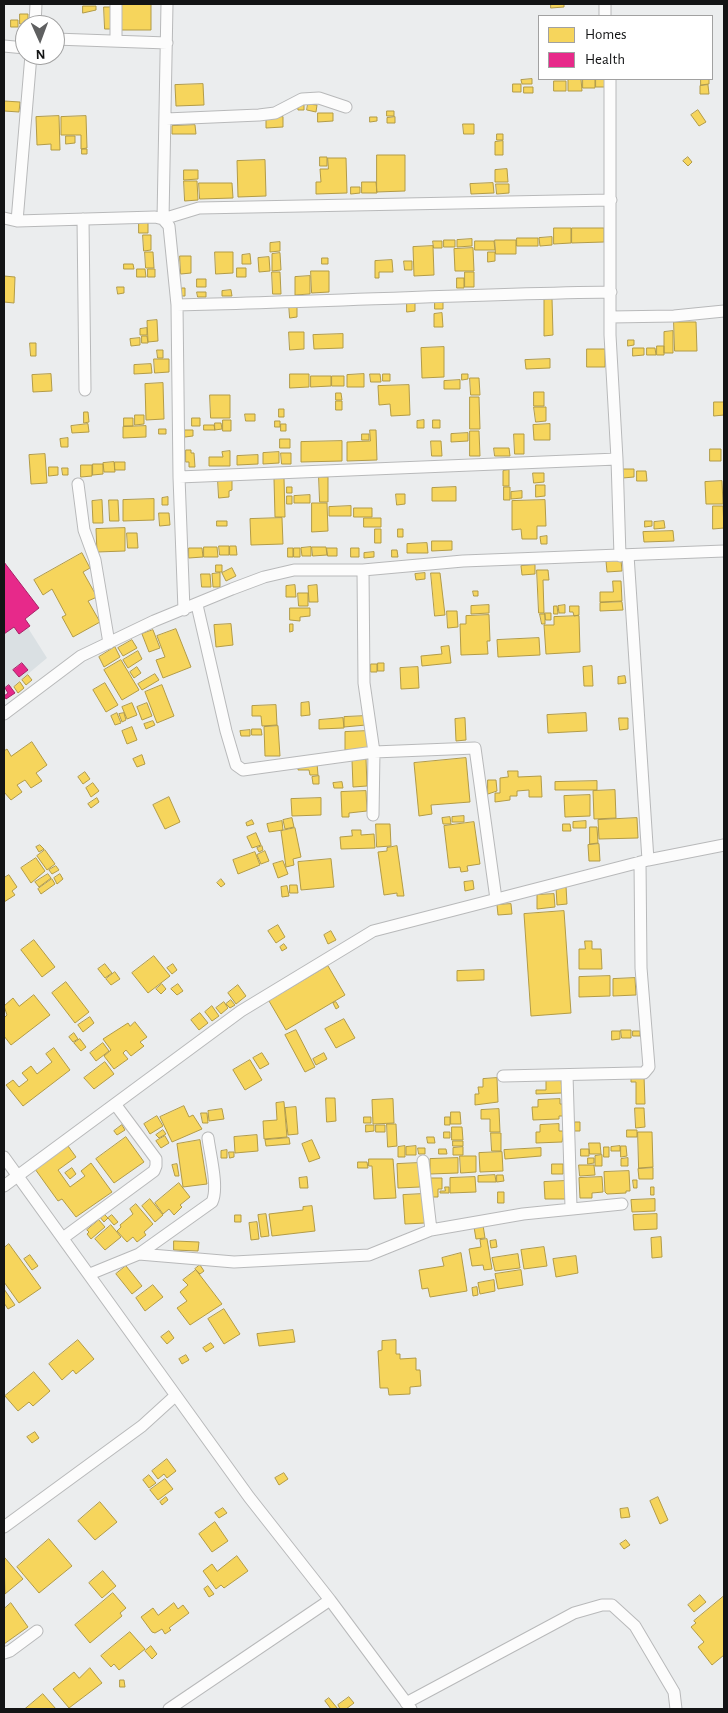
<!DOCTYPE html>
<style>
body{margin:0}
#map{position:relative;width:728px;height:1713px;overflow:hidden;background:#ebedee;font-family:"Alegreya Sans",sans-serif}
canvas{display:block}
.frame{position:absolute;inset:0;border:5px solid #131415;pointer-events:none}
.legend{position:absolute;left:538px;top:15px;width:175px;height:65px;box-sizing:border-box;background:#fff;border:1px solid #a1a1a1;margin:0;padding:6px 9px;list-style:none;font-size:15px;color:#131415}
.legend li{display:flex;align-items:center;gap:10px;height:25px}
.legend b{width:25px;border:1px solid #a1a1a1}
.north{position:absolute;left:15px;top:15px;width:50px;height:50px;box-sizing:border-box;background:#fff;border:1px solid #a1a1a1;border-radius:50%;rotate:178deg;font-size:14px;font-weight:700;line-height:20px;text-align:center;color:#131415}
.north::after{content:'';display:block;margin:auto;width:18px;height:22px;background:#5f6061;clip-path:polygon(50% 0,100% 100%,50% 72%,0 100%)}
</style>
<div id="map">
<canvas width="728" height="1713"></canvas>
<div class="frame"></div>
<ul class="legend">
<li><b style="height:14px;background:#f6d55c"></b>Homes</li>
<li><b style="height:14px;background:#e7298a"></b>Health</li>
</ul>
<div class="north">N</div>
</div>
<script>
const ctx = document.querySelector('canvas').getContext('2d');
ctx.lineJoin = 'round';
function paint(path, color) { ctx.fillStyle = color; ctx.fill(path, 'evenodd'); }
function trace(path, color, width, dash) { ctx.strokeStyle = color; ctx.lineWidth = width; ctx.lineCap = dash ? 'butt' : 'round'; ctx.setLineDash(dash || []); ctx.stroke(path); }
const built = new Path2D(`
 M4,590L47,658L4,694Z`);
const homes = new Path2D(`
 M121,4H151V30H122Z
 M551,4H564V7L551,8Z
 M83,6H96V10L83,13Z
 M104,7H112V29H105Z
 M20,14H28V24H20Z
 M11,20H18V27H11Z
 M20,26H25V40H20Z
 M532,79V84H522L521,80Z
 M581,79L582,91H568V80Z
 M583,79H595V88H583Z
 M596,79H605V87H596Z
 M701,79H709V84L701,85Z
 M554,81H566V91H554Z
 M203,84L204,105L176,106L175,85Z
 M513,84H521V92H513Z
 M708,85L709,94H700V86Z
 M524,87H533V93H524Z
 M4,101L20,102L19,112L4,111Z
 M304,102V110H298L297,103Z
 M308,104L317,105L316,112L307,110Z
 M698,110L706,122L699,126L691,115Z
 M387,111H394V116H387Z
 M318,113H333V121L318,122Z
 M59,116L60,150H51V144L37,145L36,117Z
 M86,116L87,148L81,149V135H61V117Z
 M283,117V127L266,128V118Z
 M370,117H377V121L370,122Z
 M395,117V123H387V118Z
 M463,124H474V134H464Z
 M195,125L196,134H172V126Z
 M497,134H503V140H497Z
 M66,136H75V143L66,144Z
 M503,141V155H495V142Z
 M82,149H87V154H82Z
 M377,155H405V191L377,192Z
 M320,157H327V166H320Z
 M688,157L692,162L688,166L683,161Z
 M328,158H346L347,193L316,194V182H321L320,169H328Z
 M265,160L266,196L238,197L237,161Z
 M507,169L508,182H495V170Z
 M184,170H198V179L184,180Z
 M184,181H197L198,200L185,201Z
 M362,182H376L377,193H362Z
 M199,183H232L233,198L200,199Z
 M493,183L494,193L471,194L470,184Z
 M496,184H509V193L497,194Z
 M351,187H360V193L351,194Z
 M139,220H148V233H139Z
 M554,228H571V243L554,244Z
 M572,228H604V242L572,243Z
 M143,235H151V250L144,251Z
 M552,237V245L540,246L539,238Z
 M517,238H538V246H517Z
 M472,239V246L457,247V240Z
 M444,240H455V247H444Z
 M495,240H516V254H496Z
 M433,241H442V248H434Z
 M475,241H494L495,250H475Z
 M280,242V251L270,252V243Z
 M433,246L434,275L414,276L413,247Z
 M473,248L474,271H455L454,249Z
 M145,252H153L154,268H146Z
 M215,252H233V273L216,274Z
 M488,252H495V261L488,262Z
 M280,253L281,270L272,271V254Z
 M250,254L251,264H242V255Z
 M180,256H191V273L181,274Z
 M269,257L270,271L259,272L258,258Z
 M322,258H328V264H322Z
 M392,260L393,272H379V278H375V261Z
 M404,261H412V270H405Z
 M124,264H133L134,269H124Z
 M237,268H246V277H237Z
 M137,269H145L146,277H137Z
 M148,269H155V277H148Z
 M311,271H329V292L312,293Z
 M272,272H280L281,294H273Z
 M465,272H474V287H465Z
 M4,276L15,277L14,303L4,302Z
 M310,276V294L295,295V277Z
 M457,278H464V288H457Z
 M197,279H206V287H197Z
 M117,287H124V293L118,294Z
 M182,288H185V296H180Z
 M231,290L232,296H222V291Z
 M197,292H206V297H198Z
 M552,298L553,335L544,336V299Z
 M435,300H443V309H435Z
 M407,302H415V311L407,312Z
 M289,304H297V317L290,318Z
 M442,313L443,327H434V314Z
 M157,320L158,341L148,342L147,321Z
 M674,322H696L697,351H675Z
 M147,328V335H140V329Z
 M673,331V353H664V332Z
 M289,332H304V349L290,350Z
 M343,334V348L314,349L313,335Z
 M142,336H147L148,343H142Z
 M140,338V345L131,346L130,339Z
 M628,340H634V345L628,346Z
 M30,343H36V356H31Z
 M657,346H664V355H657Z
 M444,347V377L422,378L421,348Z
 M633,348H644V355L633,356Z
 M647,348H655L656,355H647Z
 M587,349H605V367H587Z
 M157,350H163V358H158Z
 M154,359H169V372L155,373Z
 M550,359V368L526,369L525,360Z
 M151,364L152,373L134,374V365Z
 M51,374L52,391L33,392L32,375Z
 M290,374H309V387L290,388Z
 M364,374V387H347V375Z
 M370,374H380L381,382H371Z
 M383,374H390V381H383Z
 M462,374H468V379L462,380Z
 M311,376H331V386L311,387Z
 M332,376H344V386H332Z
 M470,378H479L480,395H471Z
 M460,380V389H444V381Z
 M163,383L164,419L146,420L145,384Z
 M409,385L410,415L391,416L390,404L379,405L378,386Z
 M534,392H544V406H534Z
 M336,393H341L342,400H336Z
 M210,395H230V418H211Z
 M470,397H479L480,429H470Z
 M336,401H342V410H336Z
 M714,402H724V415L714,416Z
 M534,407H546V421L536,422Z
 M279,409H284V417H279Z
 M84,412H88L89,422L84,423Z
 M245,414H255V421H246Z
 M135,415H144V424L135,425Z
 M124,418H133V426H124Z
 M192,418H200V426H192Z
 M223,420H231V431H223Z
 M424,420V428H417V421Z
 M433,420H440V428H433Z
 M275,421H280V427H275Z
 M215,423H221L222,429L215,430Z
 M88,424L89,432L72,433L71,426Z
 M281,424H286V431H281Z
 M550,424V440H534L533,425Z
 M204,425H214L215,430H204Z
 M146,426V437L123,438V427Z
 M159,429H166V434H159Z
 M185,430H193V436L185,437Z
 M370,430H376L377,460L347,461V442L370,441Z
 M470,431H479L480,456H470Z
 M468,433V441L451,442V434Z
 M362,434H369V440H362Z
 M514,434H524V454H515Z
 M68,438V447H61L60,439Z
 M280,439H290V448H280Z
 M342,441V461L301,462V442Z
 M431,441H441L442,456H432Z
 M494,448H509L510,456H495Z
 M710,449H721V461H710Z
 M186,450H191V453H194L195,467H189V462H186Z
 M230,451V466H209V457H223L222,452Z
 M279,452V463L263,464V453Z
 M281,453H291V464H282Z
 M45,454L47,483L31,484L29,455Z
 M258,455V464L237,465V456Z
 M114,462L115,472H104L103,463Z
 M115,462H125V470H115Z
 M93,464H103V474L93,475Z
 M81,465H92V476L81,477Z
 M49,467H58V475L49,476Z
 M62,468H68V475H63Z
 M622,469H634V477L623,478Z
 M509,470V486H503V471Z
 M637,471H646L647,481H637Z
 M533,473H544V482L534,483Z
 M319,477H328V502H320Z
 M284,478L285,517H275L274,479Z
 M218,480H232V490L229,491V497L219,498Z
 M722,481L723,504H706L705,482Z
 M536,485H545V496L536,497Z
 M287,487H292V493H287Z
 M456,487V501H432V488Z
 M504,487H510V500H504Z
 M522,491V498L511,499V492Z
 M396,494H405V504L397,505Z
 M310,495V503H294V496Z
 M287,496H292V504H287Z
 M168,497V505H162V498Z
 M154,499V520L123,521V500Z
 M102,500L103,523H93L92,501Z
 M109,500H118L119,521H110Z
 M545,500L546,526H537V539H522L521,529L512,530V501Z
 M312,503H327L328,531L312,532Z
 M351,506V516H329V507Z
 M713,506H723L724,528L713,529Z
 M354,508H372V517H354Z
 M159,513H169L170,525L160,526Z
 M282,518L283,544L251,545L250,519Z
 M364,518H381V527H364Z
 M217,521H227V526H217Z
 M645,521H652V526L645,527Z
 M664,521L665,528L654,529V522Z
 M125,528V551L97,552L96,529Z
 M375,529H381V543H375Z
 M398,529H403V537H398Z
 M673,531L674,541L644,542L643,532Z
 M127,533H137L138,548H128Z
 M547,536V544H541L540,537Z
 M432,541H452V550L432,551Z
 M427,543L428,553H407V544Z
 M219,546H229V555H220Z
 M230,546H236L237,555H230Z
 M204,547H217L218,557H204Z
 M311,547V556H302L301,548Z
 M312,547H326L327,555L313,556Z
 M189,548H202L203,557L189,558Z
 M288,548H293V557H288Z
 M294,548H300V557H294Z
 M327,548H337V556H328Z
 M351,548H359V557H351Z
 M392,550H397L398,557H392Z
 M374,552V557L364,558V553Z
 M82,553L90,568L83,572L97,597L88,601L100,622L73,637L62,617L66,615L52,589L43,595L34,580Z
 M621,560L622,571L607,572L606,561Z
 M216,565H222V572H216Z
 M535,565V574L522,575L521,566Z
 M232,568L236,576L226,581L222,573Z
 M537,570H548L549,580H543L544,613H539Z
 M220,573V587H213L212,574Z
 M425,573V579L416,580L415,574Z
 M431,573H440L445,615L435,616Z
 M201,574H210L211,587H202Z
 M613,581H621L622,601L600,602V592H613Z
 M295,585L296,597H286V586Z
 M317,585L318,602H309L308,586Z
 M473,591H478V596H474Z
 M298,593H308V606H299Z
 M622,602L623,610L600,611V603Z
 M489,605V613L471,614V606Z
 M565,605V613H559L558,606Z
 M554,606H557L558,614H554Z
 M570,606H579V615L574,616L573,612H570Z
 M290,608H310V616L300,617V621L290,620Z
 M447,611H457L458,627L448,628Z
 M545,613H551V620H546Z
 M540,614H545V624H542Z
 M489,615L490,641H487L488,654L461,655L460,624H466V616Z
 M579,616L580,652L546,654L544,625H554V617Z
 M231,624L233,645L216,647L214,625Z
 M290,624H293V631L290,632Z
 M176,629L191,667L163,678L156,660L165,657L157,636Z
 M153,630L160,648L149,652L142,634Z
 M539,638L540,655L498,657L497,640Z
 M132,640L137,648L123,656L118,648Z
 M449,646L451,663L422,666L421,656L442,654L441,647Z
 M115,647L120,657L104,667L99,657Z
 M138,651L142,659L128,668L123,660Z
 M121,660L139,690L122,700L104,670Z
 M378,663H384V671H378Z
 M371,664H377V672H371Z
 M592,666L593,686H584L583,667Z
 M137,667L141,673L134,678L130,672Z
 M418,667L419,688L401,689L400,668Z
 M155,674L159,680L142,690L138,684Z
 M28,675L32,680L26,685L22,680Z
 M625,676L626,683L618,684V677Z
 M20,682L24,688L18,693L14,687Z
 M105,683L118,705L106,712L93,690Z
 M162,685L174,716L157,723L145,692Z
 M309,702L310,715L301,716V703Z
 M132,703L137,715L127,719L122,707Z
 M147,703L152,716L142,720L137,707Z
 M276,705L277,725L262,726L261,716H252V706Z
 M117,713L121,723L115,725L111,716Z
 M124,713L126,720L122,722L119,714Z
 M586,713L587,731L548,733L547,715Z
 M366,716V725L344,727V717Z
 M343,718L344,728L319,729V720Z
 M465,718L466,740L456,741L455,719Z
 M619,718H628V729L620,730Z
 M153,721L155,725L146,729L144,724Z
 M278,726L280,756H265L264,727Z
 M132,727L137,740L127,744L122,731Z
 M252,729H261L262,735H252Z
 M250,730V736H241L240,731Z
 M368,731V749L345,750V732Z
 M32,742L47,765L36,773L42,781L31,788L25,780L17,785L22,792L11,800L4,792V751L7,749L11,756Z
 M142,755L145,764L137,767L133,759Z
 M466,758L470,802L431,805L432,814L419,816L414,763Z
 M366,759L367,786L353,787L352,760Z
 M317,763L318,775H310L309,770H298V764Z
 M508,771H518V777L541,776L542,797H529V790L517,791V796H510V800L495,802V793H500V778L508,777Z
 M85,772L90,779L83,784L78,777Z
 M319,776V784H313L312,777Z
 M488,780H496L497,791L488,794Z
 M597,781V790H555V782Z
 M342,782L343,788H334L333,783Z
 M93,783L99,791L91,797L86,788Z
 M615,790L616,818L594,819L593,791Z
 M366,791L367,811L349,813V817H342L341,792Z
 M590,795V816L565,817L564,796Z
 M169,797L180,822L165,829L153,805Z
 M97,798L99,802L91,808L88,804Z
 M321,798V815L292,816L291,799Z
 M464,816V822H452V817Z
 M450,817L451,824H443L442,818Z
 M292,818L294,827L285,829L283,820Z
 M637,818L638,838L599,839L598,820Z
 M252,820L254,824L247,826L246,823Z
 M282,821L283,830L269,832L267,824Z
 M586,821V828H573V822Z
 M474,822L480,864L467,866L468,871L461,872L460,867L449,868L444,826Z
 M376,824H390L391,846L377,847Z
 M563,824H570L571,831H563Z
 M590,827H597L598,843L590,844Z
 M295,828L301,857L293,859L294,865L286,867L281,831Z
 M352,830H361V835L374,834L375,848L341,849L340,837L352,836Z
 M256,833L261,845L252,848L247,837Z
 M599,844L600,861H589L588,845Z
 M40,845L44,849L39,852L36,847Z
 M262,846L263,850L259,852L257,848Z
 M397,846L404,896H397V893L384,895L378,852L387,851V848Z
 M45,850L55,864L47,870L37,856Z
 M265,851L269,861L261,864L257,855Z
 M255,852L260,865L238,874L233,860Z
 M36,858L45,871L31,883L21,868Z
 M331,859L334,887L301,890L298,862Z
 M283,861L288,874L278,878L273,864Z
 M56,866L59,870L52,874L49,870Z
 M48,874L51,878L39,887L35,882Z
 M60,874L63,879L57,884L54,878Z
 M9,875L17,887L12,891L15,895L4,902V878Z
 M52,879L55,884L41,894L38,889Z
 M221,879L225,884L221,887L217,883Z
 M473,881L474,889L465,891L464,882Z
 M290,885H297L298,893H290Z
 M287,886L289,896L282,897L281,887Z
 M566,886L567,904L557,905L556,887Z
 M554,894L555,907L537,909V895Z
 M511,904L512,914L498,915L497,905Z
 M564,911L571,1013L531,1016L524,914Z
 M278,925L285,937L276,943L268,931Z
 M331,931L336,940L328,944L324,935Z
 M34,940L55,967L42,977L21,950Z
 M585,941H592V949H601L602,969H579V949H585Z
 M284,944L287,948L282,951L280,947Z
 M154,956L170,976L148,993L132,973Z
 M105,964L112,973L105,978L98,969Z
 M173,964L177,970L172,974L167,968Z
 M328,966L345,995L286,1030L269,1001Z
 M484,970V980L457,981V971Z
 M115,972L120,979L111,985L106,979Z
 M610,976V996L579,997V977Z
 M635,978L636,995L613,996V979Z
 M66,982L89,1012L75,1023L52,993Z
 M162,984L166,989L161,994L156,989Z
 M178,984L183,991L177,995L171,989Z
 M238,985L246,996L236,1004L228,993Z
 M34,995L50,1015L11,1045L4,1036V1018L7,1015L4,1006L13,998L19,1006Z
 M231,1000L235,1005L230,1008L226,1004Z
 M224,1002L228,1008L221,1014L216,1008Z
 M336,1002L339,1007L336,1009L333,1003Z
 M212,1006L219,1016L212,1021L205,1012Z
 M200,1013L208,1023L199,1030L191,1020Z
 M90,1017L94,1023L83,1032L78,1025Z
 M344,1019L355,1038L336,1048L325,1029Z
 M135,1022L147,1037L140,1042L144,1046L131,1056L126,1050L123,1053L128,1059L114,1069L104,1056L111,1050L103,1039L128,1023L130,1026Z
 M296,1030L315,1067L305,1072L285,1035Z
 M621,1030H631V1038H622Z
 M612,1031H620V1039L612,1040Z
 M633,1031H640V1036H633Z
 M74,1033L78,1039L73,1042L69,1037Z
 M80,1039L86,1047L81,1051L74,1043Z
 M103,1043L109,1051L96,1061L90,1053Z
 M54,1048L70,1070L23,1106L6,1085L13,1080L19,1087L28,1080L22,1073L31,1066L37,1074L52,1062L46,1054Z
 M262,1053L269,1064L260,1069L253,1058Z
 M324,1053L327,1059L316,1065L313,1059Z
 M250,1060L262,1080L245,1090L233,1070Z
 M105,1062L114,1074L94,1089L84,1078Z
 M644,1076L645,1104H636V1082H631V1077Z
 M497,1078L498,1102L475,1105V1094H479L478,1087H483V1079Z
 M561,1078L562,1093L536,1094V1090H546V1079Z
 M326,1098H335L336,1121L327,1122Z
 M393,1099L394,1123L373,1124L372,1100Z
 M560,1099V1104H563V1116H559V1119L533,1120L532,1107H538V1100Z
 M284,1102L287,1137L264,1139L263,1121L277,1120L276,1103Z
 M184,1106L189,1117L193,1115L202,1129L172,1142L160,1117Z
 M296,1107L298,1134L288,1135L285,1108Z
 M635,1108H644L645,1127L636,1128Z
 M222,1109L224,1119L209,1121L208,1111Z
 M499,1109L500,1132H490V1119H481V1110Z
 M451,1112H460L461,1124H451Z
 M201,1113H207L208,1123H203Z
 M157,1116L163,1126L150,1134L144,1124Z
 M364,1117H371V1123H364Z
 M445,1117H450V1125H445Z
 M575,1122H580V1131H575Z
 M387,1124H396L397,1146L388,1147Z
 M559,1124V1131H564L562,1142L536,1143V1132H540V1125Z
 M122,1125L125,1130L117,1135L114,1131Z
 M366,1125H374V1131L366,1132Z
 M376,1125H385V1132H376Z
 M452,1127H462L463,1140H452Z
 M163,1130L166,1134L159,1138L156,1135Z
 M627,1130H637V1137H627Z
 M444,1132H450V1138H444Z
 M638,1132H652L653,1167L639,1168Z
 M491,1133H501V1151H492Z
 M257,1135L258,1151L235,1153L234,1137Z
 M165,1136L169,1143L161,1148L156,1141Z
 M126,1137L144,1162L114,1183L96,1159Z
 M427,1137H434L435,1143H428Z
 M289,1138L290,1144L266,1146L265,1140Z
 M200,1140L207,1184L183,1187L177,1144Z
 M312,1140L320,1158L309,1162L302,1144Z
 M453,1141H463V1146H453Z
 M589,1143H600L601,1154H590Z
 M68,1146L76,1157L58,1170L70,1187L85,1176L81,1171L91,1163L112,1192L76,1217L62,1199L58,1201L35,1169Z
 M405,1146V1157H398V1147Z
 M416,1146V1155H406V1147Z
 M620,1146V1151H611V1147Z
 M621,1146H626L627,1156L621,1157Z
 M463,1147V1155H453V1148Z
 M604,1147H609V1157H604Z
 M418,1148H425V1154H419Z
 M541,1148V1156L505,1159L504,1150Z
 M439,1149H446L447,1154H439Z
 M581,1149H589V1156H581Z
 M227,1150V1158H221V1151Z
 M229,1152H234V1157L230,1158Z
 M502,1152L503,1171L480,1172L479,1153Z
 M602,1155V1166H595V1156Z
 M460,1156H476V1172L461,1173Z
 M458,1158V1173L430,1174V1159Z
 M588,1158H594V1163L588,1164Z
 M628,1158V1166H621V1159Z
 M369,1159H393L396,1198L374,1199L372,1166H369Z
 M358,1162H367L368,1168H358Z
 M419,1163L420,1187L398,1188L397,1164Z
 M177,1164L179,1176H175L172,1165Z
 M552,1164H563V1174H552Z
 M579,1165H594L595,1175L580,1176Z
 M72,1168L76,1174L70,1179L65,1173Z
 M653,1168V1179H639L638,1169Z
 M629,1171L630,1191H626V1193L607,1194L605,1192L604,1172Z
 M495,1175L496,1182H478V1176Z
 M497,1175H503L504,1181L497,1182Z
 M307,1177L308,1188H300L299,1178Z
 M475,1177L476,1192L450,1193V1178Z
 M602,1177L603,1192L592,1193V1198H580L579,1178Z
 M430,1178H442V1189H438V1197H431Z
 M633,1180H637V1188H634Z
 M565,1181L566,1199H545L544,1182Z
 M179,1183L190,1197L180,1205L182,1207L174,1215L169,1209L163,1214L155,1203Z
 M445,1187H449V1193H440V1191H445Z
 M651,1187H654V1195H651Z
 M498,1192H504V1203H498Z
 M423,1194L425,1223L405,1224L403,1195Z
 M150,1199L163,1215L155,1222L142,1206Z
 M655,1199V1211L632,1212L631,1200Z
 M136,1204L153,1224L144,1232L146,1235L137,1242L133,1237L127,1242L117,1231L121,1227L120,1225L133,1214L130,1209Z
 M312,1206L315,1231L272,1236L269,1214L303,1210V1207Z
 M103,1213L108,1218L104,1222L99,1216Z
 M266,1214L269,1236L261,1237L258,1215Z
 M657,1214V1229L634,1230L633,1215Z
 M112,1215L118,1222L114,1225L108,1218Z
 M235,1215H241V1222H235Z
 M99,1220L105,1227L91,1239L87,1234L89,1232L87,1230Z
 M257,1222L259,1239L251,1240L249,1223Z
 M111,1225L121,1237L105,1250L95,1239Z
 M483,1225L485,1238L476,1239L474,1227Z
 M661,1237L662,1257L652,1258L651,1238Z
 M487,1239L492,1269L484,1270L483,1265L472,1266L469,1249L481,1247L480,1240Z
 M496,1240L497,1247L491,1248L490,1241Z
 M174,1241L199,1242L198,1251L174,1250Z
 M9,1244L41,1288L19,1303L4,1282V1248Z
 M544,1247L547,1266L524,1269L521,1250Z
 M461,1253L467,1291L430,1297L428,1288L422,1289L419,1270L444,1266L442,1258Z
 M518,1254L520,1268L495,1271L492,1258Z
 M30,1255L38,1266L32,1270L24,1259Z
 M576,1256L578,1273L556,1277L553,1259Z
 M200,1265L204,1271L200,1274L195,1269Z
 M126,1266L142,1286L132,1294L116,1274Z
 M196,1270L222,1304L190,1325L177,1308L187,1301L180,1292L188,1285L183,1280Z
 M521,1270L523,1285L498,1289L495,1274Z
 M494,1280L495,1291L480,1294L478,1283Z
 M153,1285L163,1297L145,1311L136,1298Z
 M477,1287L478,1295L473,1296L472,1288Z
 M4,1289L15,1305L8,1309L4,1303Z
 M224,1309L240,1334L224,1344L208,1319Z
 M293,1330L295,1342L259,1346L257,1334Z
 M169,1331L174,1338L167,1344L161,1337Z
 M78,1340L94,1359L76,1374L73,1370L62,1380L49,1364Z
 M396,1340V1354H400V1359L416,1358V1370H420L421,1386L410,1387V1394L389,1395L388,1388H380L378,1351L382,1350V1341Z
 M211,1343L214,1347L206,1352L203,1348Z
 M186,1355L189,1360L182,1364L179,1359Z
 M34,1372L50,1391L33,1406L29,1402L18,1411L5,1396Z
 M35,1432L39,1438L32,1443L27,1437Z
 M167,1459L176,1471L167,1478L164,1474L158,1479L152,1471Z
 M284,1473L288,1479L279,1485L275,1478Z
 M149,1475L156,1483L149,1488L143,1480Z
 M165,1479L173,1489L158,1500L150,1490Z
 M166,1497L168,1500L162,1505L160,1502Z
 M658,1497L668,1520L660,1524L650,1501Z
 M100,1502L117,1522L95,1540L78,1521Z
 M223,1508L227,1513L219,1518L215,1513Z
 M628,1508L630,1517L621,1518L620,1509Z
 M215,1522L228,1541L212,1552L199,1534Z
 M49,1539L72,1566L39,1593L17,1567Z
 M626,1540L630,1545L624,1549L620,1544Z
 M237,1556L248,1571L224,1588L221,1585L216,1589L203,1571L212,1564L217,1571Z
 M5,1558L23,1579L5,1594L4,1560Z
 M103,1571L116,1586L102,1598L89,1583Z
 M208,1586L214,1594L209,1597L204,1589Z
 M113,1593L126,1608L120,1613L122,1616L90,1643L75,1625Z
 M700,1595L706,1602L694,1612L688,1605Z
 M724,1596V1655L712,1665L698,1647L704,1642L691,1627L696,1623L694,1621Z
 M11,1603L28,1627L4,1644V1609Z
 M174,1603L178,1609L183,1605L189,1613L169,1628L171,1630L165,1634L162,1629L155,1633L152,1632L141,1617L153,1608L158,1615Z
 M130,1632L145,1649L119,1670L114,1664L111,1667L101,1656Z
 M151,1646L157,1654L152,1659L145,1651Z
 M90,1668L102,1683L69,1708L53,1689L74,1672L79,1678Z
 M120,1680H124L125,1687H120Z
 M43,1694L56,1709H25Z
 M349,1697L354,1703L346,1709H340L338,1705Z
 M329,1698L338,1709H331L325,1701Z`);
const health = new Path2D(`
 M4,562L39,608L25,619L30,626L19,634L14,627L4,634Z
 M22,663L28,670L19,677L13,670Z
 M9,685L15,693L6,699L4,696L8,693L5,688Z`);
const minor = new Path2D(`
 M167,4L163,219L199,208L611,200
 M605,4V16
 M35,25L36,4
 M55,39L167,43
 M116,41V4
 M4,46L25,48
 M610,79V335L617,459L620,556
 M166,119L259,115L275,113L302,99L319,98L346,107
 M4,218L17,221L155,217L163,219L169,226L177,305L179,477L184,610
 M83,219L85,390
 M17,221L31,55
 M177,305C322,302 466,294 611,292
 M611,317L674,316L724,311
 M179,477L617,459
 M78,484L84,530L95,560L109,643
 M628,555L648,860
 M363,570L364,683L374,752L373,815
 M197,605L226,731L236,765L243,770L374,752L475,748L496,899
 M4,714L81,656L154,621L232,589L264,577L294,570H363L463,561L724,551
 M567,1075L571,1207
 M503,1076L636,1073H644L649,1067L641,968L640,862
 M4,1157L249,1497L330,1600L411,1709
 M423,1161L431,1230
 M4,1186L241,1011L373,931L648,860L724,845
 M63,1238L154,1171L156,1166V1159L115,1104
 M139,1254L234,1262L369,1255L431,1230L523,1214L622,1204
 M90,1274L139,1254L212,1202C219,1188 210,1154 208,1138
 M4,1527L142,1426L175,1396
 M4,1653L10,1651L37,1631
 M406,1703L574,1613L602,1605H612L635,1626L674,1692L676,1709
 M169,1709L330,1600`);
paint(built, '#dae0e3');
paint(homes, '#f6d55c');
trace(homes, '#b29b47', 1);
paint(health, '#e7298a');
trace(health, '#a72367', 1);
trace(minor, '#b8b9ba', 13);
trace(minor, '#fcfcfc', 11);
</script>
